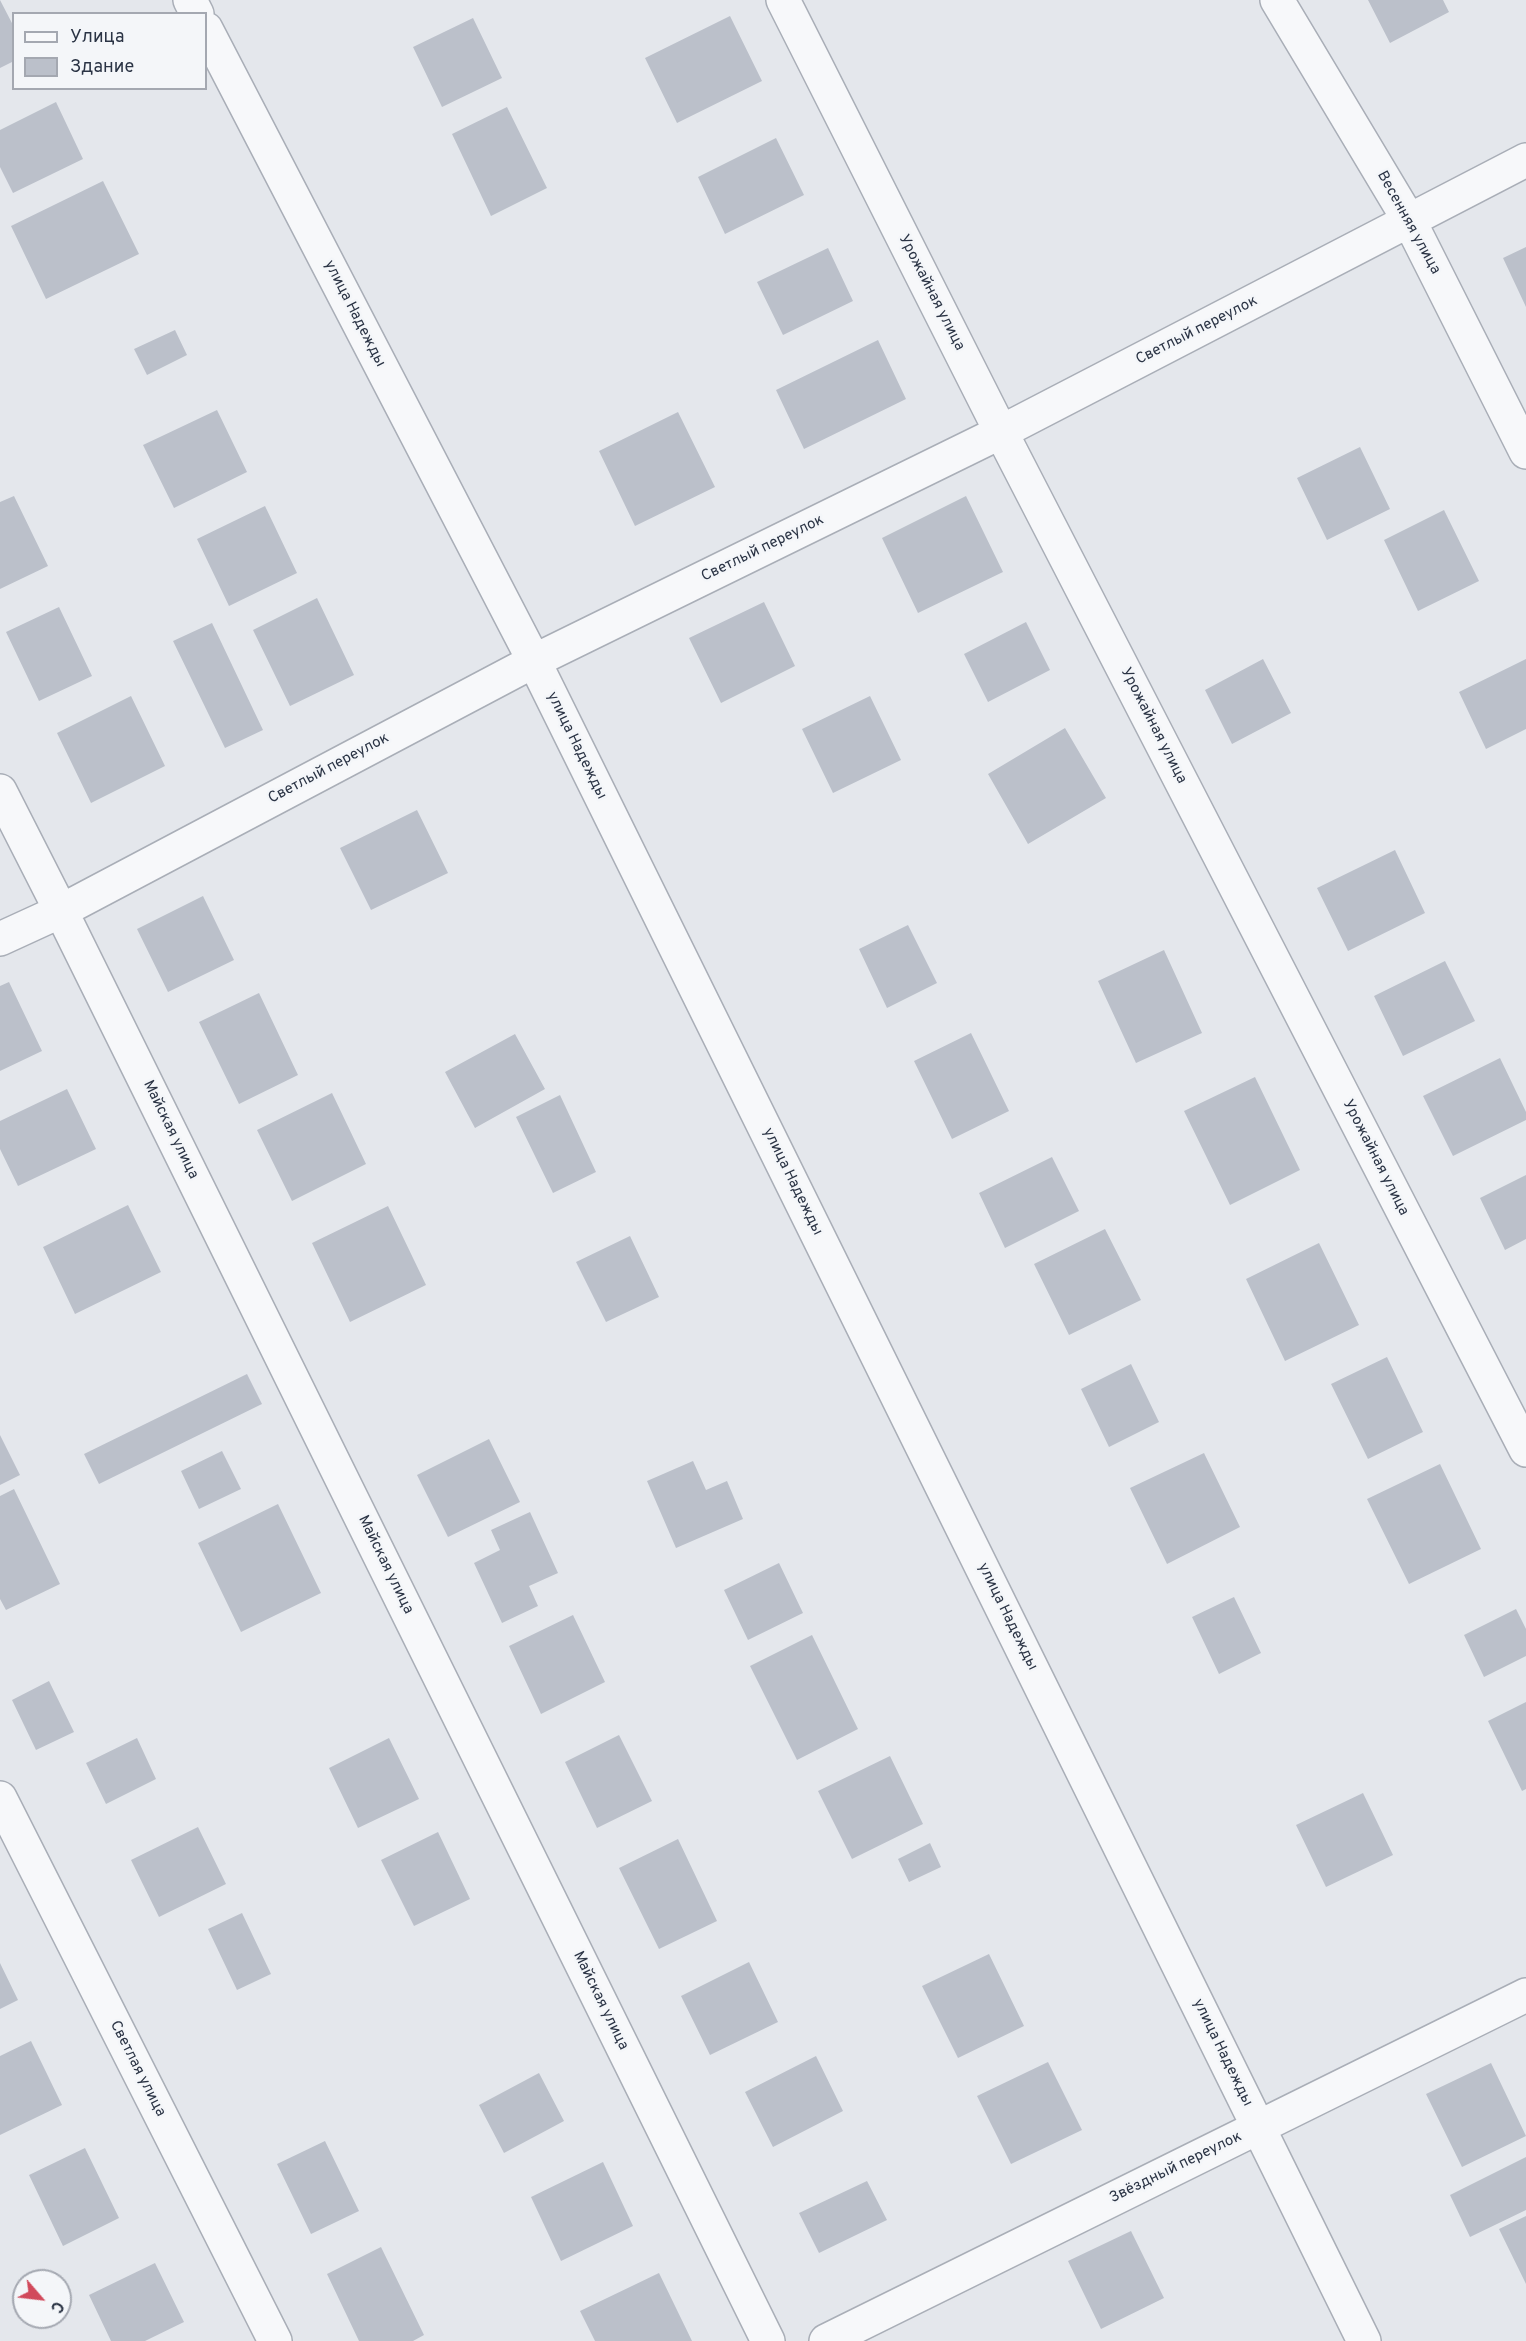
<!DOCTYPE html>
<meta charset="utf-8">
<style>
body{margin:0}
#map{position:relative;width:1526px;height:2341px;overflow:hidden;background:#e4e7ec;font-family:Overpass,sans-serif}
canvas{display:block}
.legend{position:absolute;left:12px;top:12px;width:195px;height:78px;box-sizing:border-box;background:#f4f6f9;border:2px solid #a4a8b1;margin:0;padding:8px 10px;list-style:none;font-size:18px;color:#2b3445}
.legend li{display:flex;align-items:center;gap:12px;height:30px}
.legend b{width:30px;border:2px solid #a4a8b1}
.north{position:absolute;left:12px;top:2269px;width:60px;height:60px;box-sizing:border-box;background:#f4f6f9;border:2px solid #a4a8b1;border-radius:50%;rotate:118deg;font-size:16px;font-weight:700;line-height:24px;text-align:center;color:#2b3445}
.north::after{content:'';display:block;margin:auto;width:21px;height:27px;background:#d1495b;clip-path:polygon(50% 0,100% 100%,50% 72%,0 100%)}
</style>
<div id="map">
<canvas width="1526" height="2341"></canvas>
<ul class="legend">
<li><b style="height:8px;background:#f7f8fa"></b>Улица</li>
<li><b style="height:16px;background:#bbc0ca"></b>Здание</li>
</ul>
<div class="north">С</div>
</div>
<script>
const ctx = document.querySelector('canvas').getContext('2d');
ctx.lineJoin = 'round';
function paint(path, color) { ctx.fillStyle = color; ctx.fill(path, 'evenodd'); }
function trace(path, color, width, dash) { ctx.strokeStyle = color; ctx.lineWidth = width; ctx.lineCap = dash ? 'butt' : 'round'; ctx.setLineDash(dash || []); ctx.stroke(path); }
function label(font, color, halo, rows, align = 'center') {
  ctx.font = font + ' Overpass,sans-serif'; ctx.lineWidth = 5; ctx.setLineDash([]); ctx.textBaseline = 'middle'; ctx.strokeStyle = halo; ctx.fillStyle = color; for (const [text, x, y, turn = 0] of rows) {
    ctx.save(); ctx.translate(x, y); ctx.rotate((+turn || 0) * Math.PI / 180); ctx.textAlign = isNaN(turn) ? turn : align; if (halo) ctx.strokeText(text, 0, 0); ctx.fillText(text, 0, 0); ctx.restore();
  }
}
const building = new Path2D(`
 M0,0L14,27V61L0,68Z
 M1368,0H1443L1449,12L1390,43Z
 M730,16L762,81L677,123L645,58Z
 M473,18L502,78L442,107L413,47Z
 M56,102L83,159L13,193L0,167V130Z
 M507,107L547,188L491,216L452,134Z
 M776,138L804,195L725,234L698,177Z
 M103,181L139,254L46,299L11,226Z
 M1526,247V307L1503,258Z
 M828,248L853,301L783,335L757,282Z
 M175,330L187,355L147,375L134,349Z
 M878,340L906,399L804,449L776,390Z
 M217,410L247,472L174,508L143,445Z
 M678,412L715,487L635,526L599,451Z
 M1360,447L1390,509L1327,540L1297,478Z
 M14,496L48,566L0,589V502Z
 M966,496L1003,572L918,613L882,538Z
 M265,506L297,573L229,606L197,539Z
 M1444,510L1479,581L1418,611L1384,540Z
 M317,598L354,675L290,706L253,630Z
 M764,602L795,666L721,703L689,638Z
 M59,607L92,676L39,701L6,632Z
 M1026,622L1050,670L988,702L964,654Z
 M212,623L263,730L225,748L173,641Z
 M1263,659L1291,713L1232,744L1205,690Z
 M1526,659V729L1486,749L1459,692Z
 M131,696L165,766L91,803L57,733Z
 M870,696L901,760L833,793L802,729Z
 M1065,728L1106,798L1028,844L988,774Z
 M417,810L448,873L371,910L340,848Z
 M1395,850L1425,913L1348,951L1317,888Z
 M203,896L234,960L168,992L137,929Z
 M908,925L937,983L887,1008L859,949Z
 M1164,950L1202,1033L1136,1063L1098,981Z
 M1445,961L1475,1021L1403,1056L1374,996Z
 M9,982L42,1051L0,1071V986Z
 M259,993L298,1075L239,1104L199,1022Z
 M971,1033L1009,1111L952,1139L914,1061Z
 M515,1034L545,1089L475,1128L445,1072Z
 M1500,1058L1526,1112V1120L1453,1156L1423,1096Z
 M1255,1077L1300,1170L1230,1205L1184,1111Z
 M67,1089L96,1149L18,1186L0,1149V1121Z
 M332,1093L366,1164L292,1201L257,1130Z
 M560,1095L596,1172L553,1193L516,1117Z
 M1052,1157L1079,1211L1005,1248L979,1193Z
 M1526,1175V1239L1505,1250L1480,1198Z
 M128,1205L161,1272L75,1314L43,1247Z
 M388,1206L426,1285L350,1322L312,1243Z
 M1105,1229L1141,1300L1069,1335L1034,1264Z
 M630,1236L659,1297L606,1322L576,1262Z
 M1319,1243L1359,1325L1285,1361L1246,1279Z
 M1387,1357L1423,1432L1368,1459L1331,1384Z
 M1131,1364L1159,1422L1109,1447L1081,1389Z
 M247,1374L262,1404L99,1484L84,1454Z
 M0,1435L20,1475L0,1485Z
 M489,1439L520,1502L448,1537L417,1475Z
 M222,1451L241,1489L199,1509L181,1471Z
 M1204,1453L1240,1527L1167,1564L1130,1488Z
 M693,1461L706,1490L727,1481L743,1519L676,1548L647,1481Z
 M1440,1464L1481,1549L1409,1584L1367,1499Z
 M14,1489L60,1584L6,1610L0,1599V1496Z
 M278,1504L321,1593L241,1632L198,1543Z
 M530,1512L558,1573L529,1586L538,1606L502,1623L474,1563L500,1550L491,1530Z
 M779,1563L803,1613L748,1640L724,1590Z
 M1234,1597L1261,1653L1219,1674L1192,1617Z
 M1516,1609L1526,1629V1656L1484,1677L1464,1635Z
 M573,1615L605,1682L541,1714L509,1646Z
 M812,1635L858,1729L797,1760L750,1666Z
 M49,1681L74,1732L36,1750L12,1700Z
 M1526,1702V1789L1522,1791L1488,1721Z
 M619,1735L652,1801L597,1828L565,1762Z
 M137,1738L156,1779L106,1804L86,1763Z
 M389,1738L419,1799L358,1828L329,1768Z
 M890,1756L923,1824L852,1859L818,1791Z
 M1363,1793L1393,1855L1326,1887L1296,1825Z
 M198,1827L226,1884L159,1917L131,1860Z
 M438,1832L470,1899L414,1926L381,1860Z
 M678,1839L717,1921L659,1949L619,1868Z
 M930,1843L941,1867L909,1882L898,1859Z
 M242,1913L271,1974L237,1990L208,1929Z
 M989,1954L1024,2026L958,2058L922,1986Z
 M749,1962L778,2022L710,2055L681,1996Z
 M0,1963L18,2000L0,2009Z
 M31,2041L62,2105L0,2135V2056Z
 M816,2056L843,2111L773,2147L745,2092Z
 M1048,2062L1082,2130L1011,2164L977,2096Z
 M1491,2063L1526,2136L1462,2167L1426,2094Z
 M539,2073L564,2121L504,2153L479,2105Z
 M325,2141L359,2211L311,2234L277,2164Z
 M85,2148L119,2218L63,2246L29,2175Z
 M1526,2157V2210L1470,2237L1450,2195Z
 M603,2162L633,2226L561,2261L531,2197Z
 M867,2181L887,2220L819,2253L799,2213Z
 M1526,2216V2284L1499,2229Z
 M1131,2231L1164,2298L1101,2329L1068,2261Z
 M381,2247L424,2335L413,2341H359L327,2274Z
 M155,2263L184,2322L145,2341H111L89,2295Z
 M659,2273L692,2341H595L580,2311Z`);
const street = new Path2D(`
 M190,0L197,14
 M783,0L1001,432L1526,1450
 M1277,0L1410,222L1526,452
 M206,29L534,661L1364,2341
 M0,791L61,911L768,2341
 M0,939L61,911L534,661L1001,432L1526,160
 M0,1798L275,2341
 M826,2341L1526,1995`);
const streetNames = [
 ["Весенняя улица",1408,223,61],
 ["Урожайная улица",931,293,63],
 ["улица Надежды",354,314,63],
 ["Светлый переулок",1197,331,-27],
 ["Светлый переулок",763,549,-26],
 ["Урожайная улица",1153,726,63],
 ["улица Надежды",576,746,64],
 ["Светлый переулок",329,769,-28],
 ["Майская улица",170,1130,64],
 ["Урожайная улица",1375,1158,63],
 ["улица Надежды",792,1182,64],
 ["Майская улица",385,1565,64],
 ["улица Надежды",1007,1617,64],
 ["Майская улица",600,2001,64],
 ["улица Надежды",1222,2053,64],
 ["Светлая улица",137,2069,63],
 ["Звёздный переулок",1176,2168,-26]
];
paint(building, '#bbc0ca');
trace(street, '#a9aeb7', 36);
trace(street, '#f7f8fa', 33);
label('15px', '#2b3445', '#f4f6f9', streetNames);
</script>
